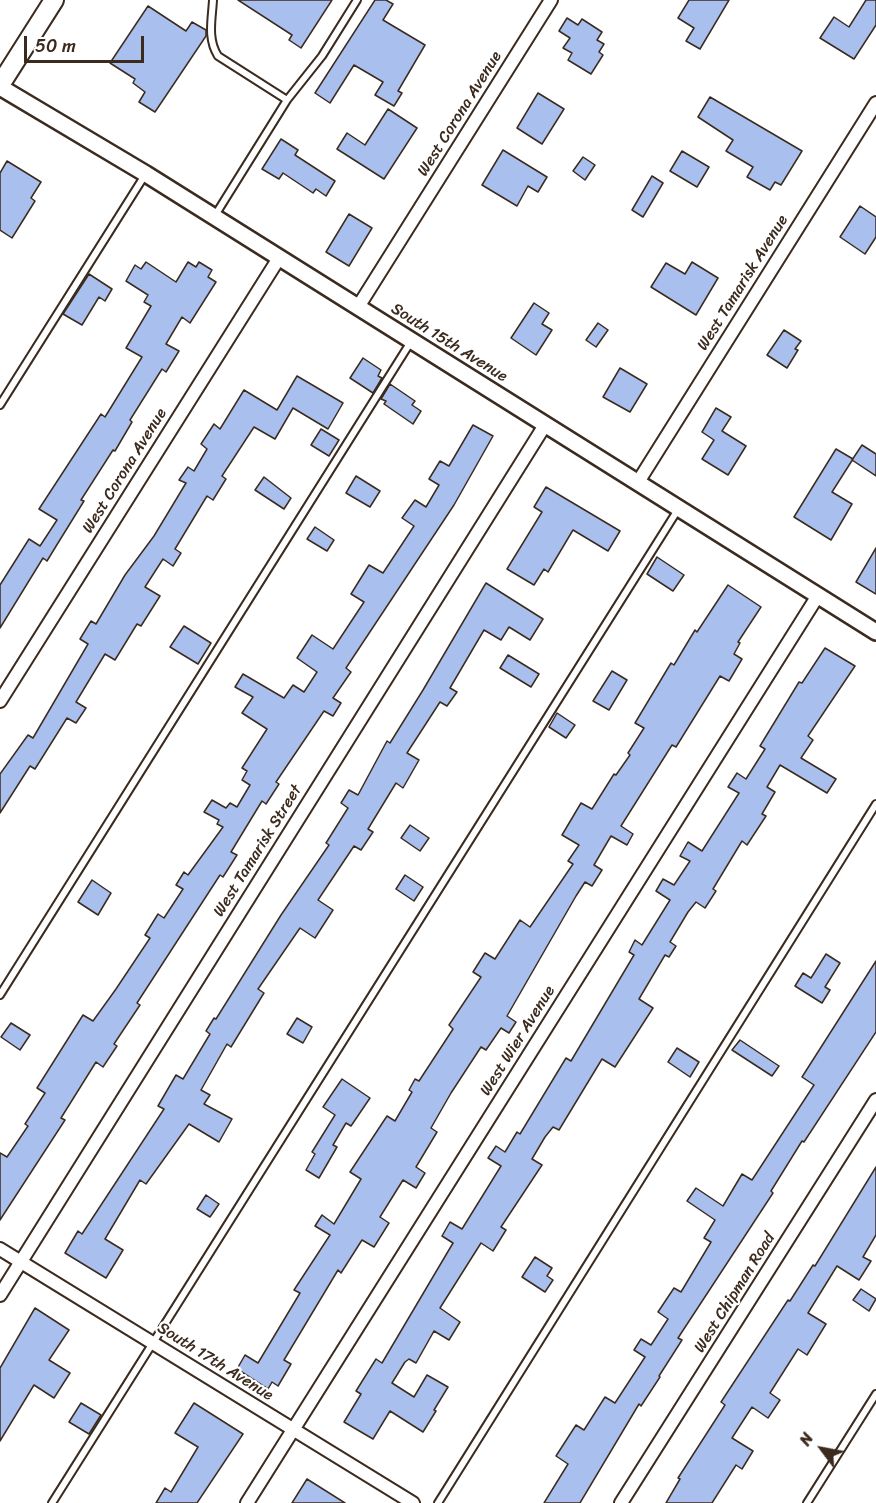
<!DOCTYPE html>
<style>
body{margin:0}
#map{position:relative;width:876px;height:1503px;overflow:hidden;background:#fff;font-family:Sriracha,sans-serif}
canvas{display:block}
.north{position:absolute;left:792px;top:1419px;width:60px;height:60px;-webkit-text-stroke:4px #fff;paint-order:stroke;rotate:302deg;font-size:16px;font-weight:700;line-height:24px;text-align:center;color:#3b2a1e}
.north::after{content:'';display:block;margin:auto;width:21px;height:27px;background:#3b2a1e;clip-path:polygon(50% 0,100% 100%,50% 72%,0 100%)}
.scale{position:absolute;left:24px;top:36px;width:120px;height:27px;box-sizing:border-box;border:3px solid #3b2a1e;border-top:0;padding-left:8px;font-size:18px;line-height:21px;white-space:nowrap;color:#3b2a1e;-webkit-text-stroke:4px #fff;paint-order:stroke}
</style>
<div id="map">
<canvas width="876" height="1503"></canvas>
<div class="north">N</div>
<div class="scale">50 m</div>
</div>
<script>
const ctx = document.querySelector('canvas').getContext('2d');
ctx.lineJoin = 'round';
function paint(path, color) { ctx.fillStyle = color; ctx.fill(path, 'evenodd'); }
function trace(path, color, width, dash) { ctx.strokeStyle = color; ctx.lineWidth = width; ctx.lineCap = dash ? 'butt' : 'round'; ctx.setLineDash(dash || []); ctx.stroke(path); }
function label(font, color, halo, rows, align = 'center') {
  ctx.font = font + ' Sriracha,sans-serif'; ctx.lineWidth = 4.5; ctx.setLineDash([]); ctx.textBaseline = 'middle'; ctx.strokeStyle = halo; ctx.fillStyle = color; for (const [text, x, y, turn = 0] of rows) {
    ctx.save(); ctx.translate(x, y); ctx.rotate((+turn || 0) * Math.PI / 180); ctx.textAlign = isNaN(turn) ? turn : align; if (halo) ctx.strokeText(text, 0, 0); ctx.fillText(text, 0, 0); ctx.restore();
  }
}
const building = new Path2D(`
 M238,0H332L301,48L289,40L292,35Z
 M375,0H386L393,4L383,20L425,45L398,91L402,93L394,106L375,95L383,82L354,65L330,103L315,93Z
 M689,0H729L700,49L686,41L694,28L678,18Z
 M866,0H876V25L854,59L820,38L834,17L849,27Z
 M148,6L186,31L192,22L206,30V36L155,112L139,102L145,92L133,83L135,79L110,63Z
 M567,18L578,25L582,19L602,32L597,40L604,44L599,52L603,55L591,74L568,60L572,53L563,48L570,38L559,31Z
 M538,93L564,109L542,144L517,128Z
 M710,97L802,151L781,185L775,182L770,190L747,177L753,167L726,151L733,140L698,117Z
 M388,109L417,128L384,179L337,149L347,133L365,145Z
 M281,139L298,150L295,155L335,181L326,196L316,189L313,193L283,173L279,179L262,169Z
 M503,150L547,177L538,192L528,186L517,206L482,185Z
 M682,151L709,167L697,187L670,171Z
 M583,157L595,165L585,180L573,171Z
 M7,161L41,182L31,198L35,201L12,238L0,230V173Z
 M652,176L663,183L643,217L632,210Z
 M860,206L876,217V237L865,254L840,237Z
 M349,214L372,228L349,266L326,252Z
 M146,262L176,282L188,262L196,267L199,262L212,270L208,277L216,282L190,323L182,317L166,344L179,351L166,372L162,369L130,420L132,422L115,451L113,450L81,500L84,501L58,543L47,561L43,558L0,628V585L29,539L40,546L57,520L39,509L101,414L105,417L142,357L126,348L151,306L144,302L148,295L126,281L135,265L141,269Z
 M692,262L718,278L696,315L651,287L666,263L685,274Z
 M89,274L112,289L105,301L99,297L82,325L63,314Z
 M534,303L549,313L542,324L552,330L536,355L511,338Z
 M598,323L608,330L596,347L586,340Z
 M784,330L801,341L795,349L798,350L787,368L767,355Z
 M363,358L381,370L378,376L382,378L373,393L350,378Z
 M620,368L647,384L630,412L603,397Z
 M297,376L343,403L328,429L293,408L275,439L254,427L222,476L226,479L213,500L207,496L175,549L181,553L173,566L163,559L145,587L160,596L141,626L137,624L115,660L105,654L76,702L86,708L76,723L67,718L35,769L30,766L0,813V774L28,735L33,738L88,644L80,639L91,621L96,624L125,575L154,536L186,483L179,480L188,467L194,471L207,449L201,444L214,424L220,429L244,390L277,410Z
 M390,384L415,401L412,405L421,411L413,424L384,404L386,401L381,399Z
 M716,408L731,417L722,431L746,446L728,475L702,459L714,440L702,432Z
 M473,425L493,436L454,505L346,668L351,672L333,698L341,703L333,716L324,711L276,782L279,784L266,804L262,801L231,852L237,855L223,877L220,875L137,1003L140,1005L114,1044L117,1046L103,1067L96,1062L61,1118L65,1120L0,1220V1153L7,1157L28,1126L25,1124L45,1093L37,1088L83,1015L93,1021L116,989L150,938L145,935L158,914L164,918L183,889L176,885L184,872L188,875L223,827L217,824L219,820L204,812L212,800L226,808L230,803L237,807L250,785L242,780L247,771L242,768L267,729L242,713L253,697L235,687L243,674L284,698L293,685L304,692L317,672L297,658L312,635L333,649L364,602L351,594L369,565L383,573L414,526L402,518L415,500L426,507L439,485L429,479L440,461L449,466Z
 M321,429L339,440L329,456L311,445Z
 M862,445L876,454V476L852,460Z
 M836,449L853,459L832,492L852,504L831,540L794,517Z
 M356,476L380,491L370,507L346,493Z
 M264,477L291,498L284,509L255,490Z
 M546,487L620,531L608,551L573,530L548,572L544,569L534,585L507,569L542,512L534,507Z
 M315,527L334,540L327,551L307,539Z
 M876,548V594L856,582Z
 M657,557L684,575L673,591L647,574Z
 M486,583L543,619L530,640L509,627L501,640L484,630L450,688L457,692L447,706L440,702L407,753L419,760L403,788L396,783L368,829L373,832L361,850L354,846L318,900L333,910L315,938L300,928L258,989L264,993L231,1047L227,1044L201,1090L210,1095L204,1104L232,1119L219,1142L189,1124L146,1184L140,1180L105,1239L123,1250L106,1278L65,1253L78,1231L82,1234L164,1109L158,1106L176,1075L183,1079L210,1034L206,1031L214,1018L216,1019L281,915L329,845L326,843L348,808L341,803L349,790L358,795L387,741L390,743L423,690Z
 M728,585L761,607L738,642L740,643L734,654L742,659L729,681L720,676L676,747L672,745L621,826L633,834L627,845L611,836L594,865L602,870L592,886L585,882L576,896L507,1016L516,1022L509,1033L501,1028L486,1050L481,1047L451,1093L431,1128L437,1132L416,1167L425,1173L416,1188L403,1180L380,1217L389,1223L374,1247L362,1240L341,1273L338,1270L284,1360L291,1364L278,1386L272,1382L268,1389L237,1369L245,1355L258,1363L300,1293L294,1290L330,1235L315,1226L322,1215L334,1224L361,1179L350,1172L387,1116L395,1121L412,1092L409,1090L415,1079L419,1081L453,1029L449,1025L481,977L473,972L485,953L495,959L520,920L530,927L573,864L568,861L579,845L562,835L581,803L592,809L614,774L616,775L630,755L628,753L644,728L635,723L671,663L674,665L695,630L697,632Z
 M184,626L211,643L198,664L170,647Z
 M825,648L855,666L808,736L813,740L801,758L836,779L827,793L780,765L767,787L775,792L762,814L766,816L747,845L742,841L713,889L716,891L705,908L696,902L688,912L670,942L676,946L669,957L665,955L639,999L653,1008L615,1067L602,1059L559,1130L553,1127L545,1137L532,1159L542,1165L501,1227L506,1230L493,1251L481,1243L440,1308L460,1322L449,1340L434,1331L416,1363L409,1359L405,1362L392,1383L414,1397L427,1375L448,1387L434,1410L436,1411L423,1432L390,1411L373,1439L344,1422L361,1394L356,1391L376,1359L382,1363L453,1243L442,1236L450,1222L462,1229L501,1166L488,1158L496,1146L505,1152L517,1132L520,1134L566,1058L571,1061L634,955L629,952L635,940L642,945L670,900L656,891L663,879L674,885L690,861L680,856L688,842L702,851L739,793L728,787L737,773L746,779L765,749L760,746L799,682L802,683Z
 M508,655L539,674L531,687L500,668Z
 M612,671L627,680L609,710L593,701Z
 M557,713L575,725L566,738L549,727Z
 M410,825L429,838L420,851L401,838Z
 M405,875L423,887L414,901L396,889Z
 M92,880L111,893L98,915L78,902Z
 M826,954L840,963L825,987L830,990L822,1003L795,986L803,973L811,978Z
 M876,961V1032L804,1142L802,1141L771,1191L773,1193L678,1338L682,1340L659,1376L660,1377L641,1406L639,1404L580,1503H544L568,1464L556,1456L576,1425L584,1430L605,1397L615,1403L645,1357L634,1350L641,1339L651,1345L668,1319L658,1312L674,1288L681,1292L711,1242L704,1238L715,1220L687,1201L696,1188L723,1206L742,1174L752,1180L814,1085L802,1077Z
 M297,1018L312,1027L303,1043L287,1034Z
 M11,1023L30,1035L20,1050L1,1037Z
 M740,1040L779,1066L772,1076L732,1050Z
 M677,1048L699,1062L690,1077L668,1062Z
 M342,1079L370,1098L351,1126L346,1123L333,1145L337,1147L319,1178L306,1170L315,1154L312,1152L335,1115L323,1107Z
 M876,1167V1235L863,1257L871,1261L859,1280L837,1266L808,1313L826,1324L807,1355L798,1349L770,1393L780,1400L768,1418L752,1407L732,1438L753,1451L742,1469L736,1465L712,1503H666L680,1479L678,1478L725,1405L721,1402L788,1300L790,1301L813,1265L815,1266Z
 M206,1195L219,1204L210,1217L197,1209Z
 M535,1257L552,1268L547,1276L553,1280L545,1292L522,1277Z
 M861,1289L876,1299L869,1311L853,1300Z
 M35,1308L69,1330L49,1360L70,1373L54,1398L34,1385L0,1441V1368Z
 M81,1403L101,1415L89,1434L69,1422Z
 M194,1403L243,1434L197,1503H156L165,1488L171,1492L198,1447L175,1433Z
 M307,1479L345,1503H292Z`);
const service = new Path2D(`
 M213,0C212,19 207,39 218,56L287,100L214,217
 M287,100L322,56L357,0
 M0,405L145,175
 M0,995L412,340
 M52,1503L679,508
 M438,1503L876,804
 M807,1503L876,1394`);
const minor = new Path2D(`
 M358,307L551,0
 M638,482L876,103
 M0,701L279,258
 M0,1249L413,1503
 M0,1295L545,425
 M247,1503L817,597
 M621,1503L876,1100`);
const tertiary = new Path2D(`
 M0,87L146,174L876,632`);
const secondary = new Path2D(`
 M0,85L54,0`);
const streetNames = [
 ["West Corona Avenue",460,114,-58],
 ["West Tamarisk Avenue",743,283,-58],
 ["South 15th Avenue",449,343,32],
 ["West Corona Avenue",125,471,-58],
 ["West Tamarisk Street",258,851,-58],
 ["West Wier Avenue",518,1041,-58],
 ["West Chipman Road",735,1293,-58],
 ["South 17th Avenue",215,1362,32]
];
paint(building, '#a9bfed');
trace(building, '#3b2a1e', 1.5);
trace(service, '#3b2a1e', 10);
trace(minor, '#3b2a1e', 16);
trace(tertiary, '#3b2a1e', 20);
trace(secondary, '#3b2a1e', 22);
trace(service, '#fff', 6);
trace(minor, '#fff', 12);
trace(tertiary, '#fff', 15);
trace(secondary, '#fff', 18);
label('16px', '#3b2a1e', '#fff', streetNames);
</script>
